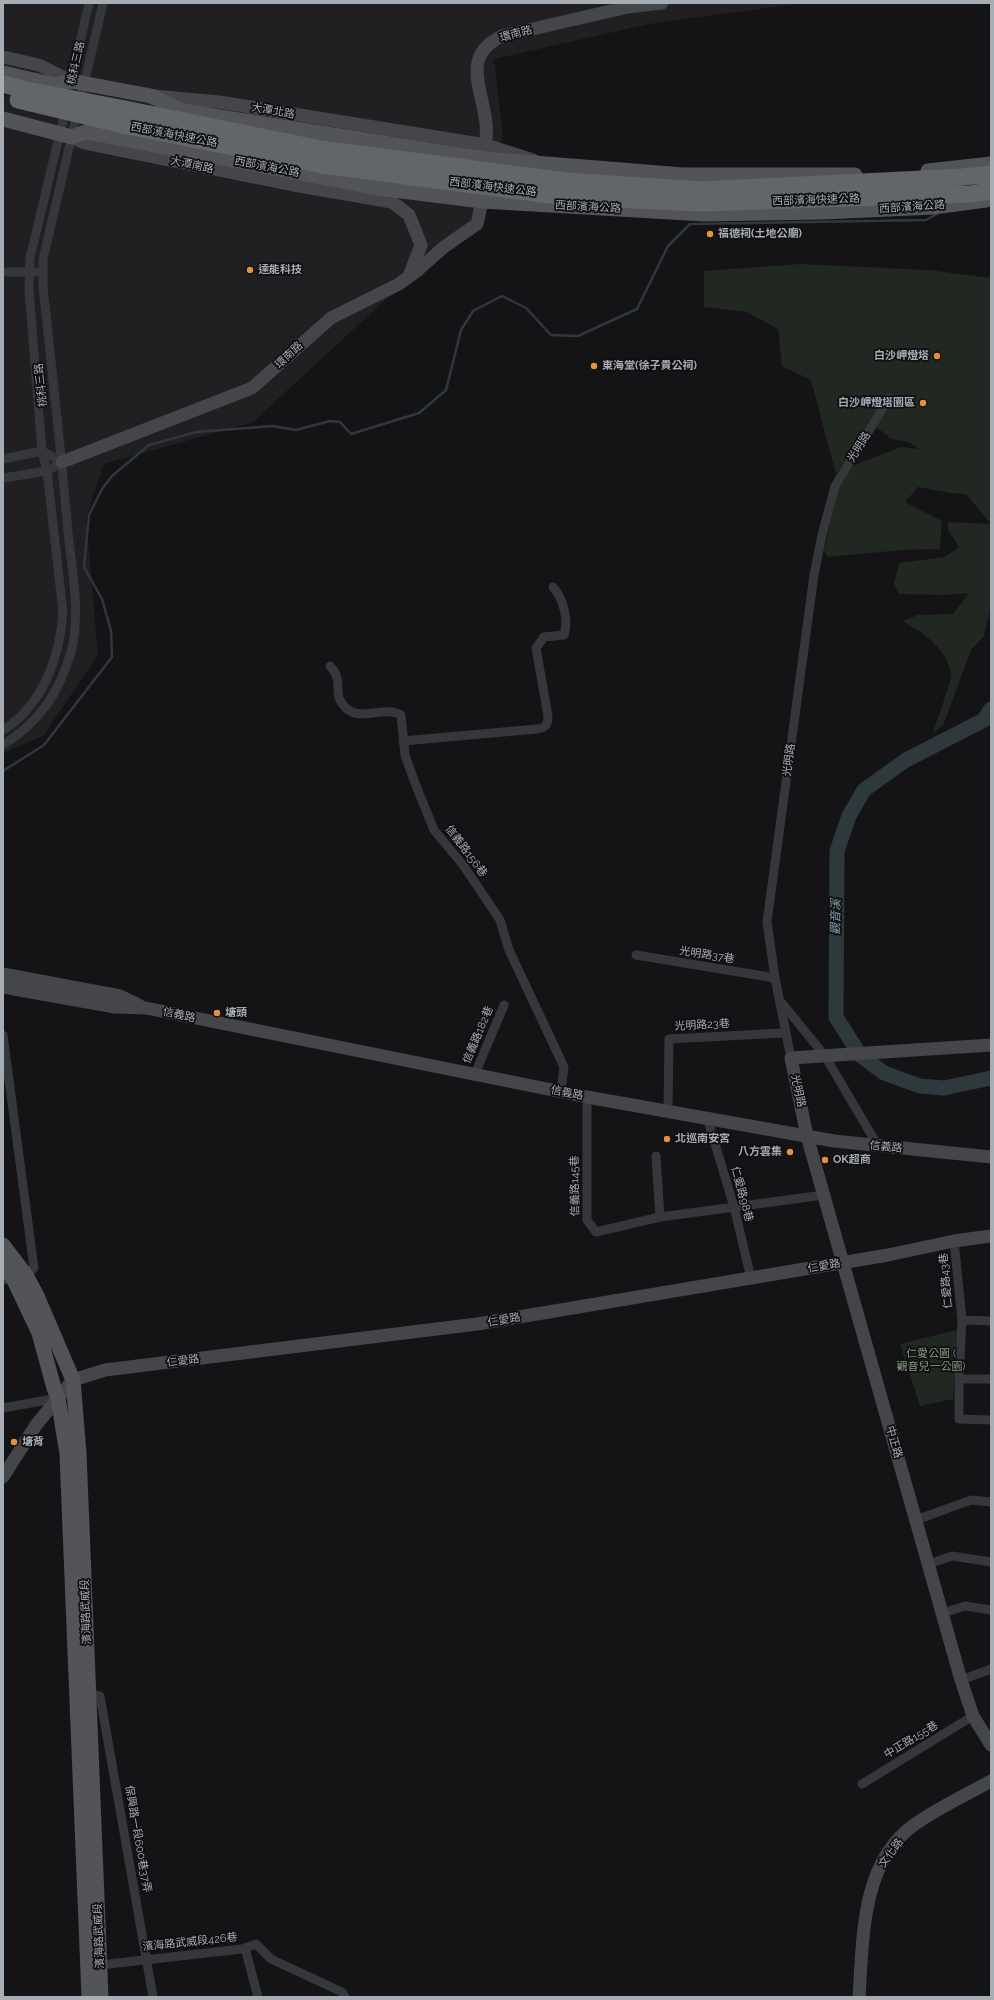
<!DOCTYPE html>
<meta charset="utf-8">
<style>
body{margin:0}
#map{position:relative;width:994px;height:2000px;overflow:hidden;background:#141416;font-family:Raleway,sans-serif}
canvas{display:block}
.frame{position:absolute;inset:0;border:4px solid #a7adb5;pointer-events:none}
</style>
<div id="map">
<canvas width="994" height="2000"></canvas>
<div class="frame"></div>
</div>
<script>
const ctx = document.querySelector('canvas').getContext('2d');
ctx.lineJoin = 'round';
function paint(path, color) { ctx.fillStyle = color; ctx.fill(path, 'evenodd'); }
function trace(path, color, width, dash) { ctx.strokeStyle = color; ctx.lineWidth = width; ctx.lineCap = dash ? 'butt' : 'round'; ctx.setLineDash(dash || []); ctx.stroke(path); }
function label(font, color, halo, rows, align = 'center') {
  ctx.font = font + ' Raleway,"Noto Sans TC",sans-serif'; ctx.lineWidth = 3.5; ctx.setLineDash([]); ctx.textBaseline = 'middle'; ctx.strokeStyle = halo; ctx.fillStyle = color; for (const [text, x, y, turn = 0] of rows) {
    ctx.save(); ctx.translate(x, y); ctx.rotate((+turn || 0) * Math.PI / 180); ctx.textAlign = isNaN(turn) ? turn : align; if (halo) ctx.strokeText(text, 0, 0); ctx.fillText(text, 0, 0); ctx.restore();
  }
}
const built = new Path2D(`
 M3,3H803L649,24L494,59L503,136L471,221L253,422L104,464L86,518L98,655L43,736L3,753Z`);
const green = new Path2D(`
 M799,264L928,270L991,278V605L984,636L971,650L943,726L933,733C936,723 952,680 951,674C948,650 921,630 902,621L918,615L953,614L969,593L945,595L899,594L894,584L899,563L945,557L959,547L948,530V522L991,524L966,494L951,493L918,487L905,502L942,521L940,549L903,550L827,557L824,550L838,489L852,466L901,447L919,449L909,442L892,439L866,420L870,425L836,474L811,380L782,366L778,329L747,312L704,307V271Z
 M957,1330L953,1399L920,1406L900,1344Z`);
const stream = new Path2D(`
 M3,771L44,745L112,657L111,631L102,599L84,567L89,515L102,489L112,476L149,445L196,432L273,426L296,430L330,421L340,422L351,434L419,413L446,390L461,330L473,311L502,296L526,308L551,335L578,336L637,309L668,246L690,224L926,220L939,213`);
const river = new Path2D(`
 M991,709L984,720L906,760L864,790L849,816L837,851L836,1017L860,1055L884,1073L920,1086L944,1088L991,1078`);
const street = new Path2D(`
 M70,86L89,3
 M3,272H36
 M3,459L42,451L62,462L47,471L3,478
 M330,666C346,683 330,693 346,708C360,722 385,705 401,715L405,755L415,783L434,830L463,865L500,920L509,950L564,1067L561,1091
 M3,730C43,705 60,657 63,612L47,471L42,451L29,290L30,258L66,108
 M403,741L537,729C546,728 548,724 548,716L536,648L544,637L564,635C569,620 563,598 553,587
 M3,745C39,722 59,694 71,652C81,614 72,570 68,532C61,450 52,369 43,287V259L103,3
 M636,955L775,978
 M782,1003L825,1056L878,1146
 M3,1035L34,1268L26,1275L3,1280
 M791,1058L775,978L767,922L814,575L822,535L835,486L889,398
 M475,1074L504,1005
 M587,1097V1220L596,1232L660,1217L824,1195
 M668,1110L669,1039L783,1033
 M707,1117L734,1207L751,1278
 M656,1156L660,1217
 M954,1241L962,1320L959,1379V1419L991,1420
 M962,1320L991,1321
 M959,1379H991
 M3,1408L58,1398
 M916,1520L971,1500L991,1502
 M929,1564L952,1556L991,1562
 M943,1613L965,1606L991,1610
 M961,1680L991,1669
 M89,1693L100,1696L153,1997
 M862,1784L973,1716
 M245,1948L258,1997
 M100,1965L242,1949L256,1944L271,1959L342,1992L345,1997`);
const secondary = new Path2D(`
 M3,57L39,65L71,81
 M154,96L219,102L486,145L533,160
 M72,137L84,143L293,185L392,202L409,215L421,245L409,276
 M485,152C486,143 487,133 486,124C483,90 460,56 502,36L628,7L662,3
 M62,462L252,388L331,318L399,284L418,270L444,247L477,224L482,201
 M3,974L120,996L139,1005
 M3,987L115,1007L146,1008L587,1097L834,1141L991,1157
 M991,1045L791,1058L807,1136L961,1680L973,1716L991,1745
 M3,1477L36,1425L73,1380L105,1370L477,1324L888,1255L954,1241L991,1236
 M859,1997C863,1939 861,1862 914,1825C938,1808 966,1795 991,1781`);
const primary = new Path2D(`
 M3,73L55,85L71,81L151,96L182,111L485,159L683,175H855
 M3,119L72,137L86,132L378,188L482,201L704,214L823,212L933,207L986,200
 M928,171L991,164
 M3,1245L26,1275L37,1296L73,1380L79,1453L101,1997
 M3,1266L13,1278L39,1333L54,1388L58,1398L67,1454L89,1997`);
const highway = new Path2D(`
 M3,84L22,89
 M125,109L321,149L566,181L701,190L963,177L991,174
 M123,125L322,165L565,197L703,203L970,194L991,191`);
const highwayBridge = new Path2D(`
 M22,89L125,109
 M18,100L123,125`);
const markers = [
 [710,234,4,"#e3913f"],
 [250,270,4,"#e3913f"],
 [937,356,4,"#e3913f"],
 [594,366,4,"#e3913f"],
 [923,403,4,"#e3913f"],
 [217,1013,4,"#e3913f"],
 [667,1139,4,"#e3913f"],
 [790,1152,4,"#e3913f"],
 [825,1160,4,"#e3913f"],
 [14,1442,4,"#e3913f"]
];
const streetNames = [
 ["環南路",516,34,-15],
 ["桃科三路",76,63,-77],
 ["大潭北路",273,111,10],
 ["西部濱海快速公路",174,135,11],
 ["大潭南路",192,165,12],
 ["西部濱海公路",267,167,11],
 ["西部濱海快速公路",493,187,7],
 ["西部濱海快速公路",816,200,-2],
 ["西部濱海公路",588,207,3],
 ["西部濱海公路",912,207,-4],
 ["環南路",289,355,-43],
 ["桃科三路",41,385,-96],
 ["光明路",859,447,-58],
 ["光明路",789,760,-82],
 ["信義路156巷",466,851,53],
 ["光明路37巷",707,955,9],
 ["信義路",179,1015,12],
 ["光明路23巷",702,1025,-3],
 ["信義路182巷",478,1035,-67],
 ["光明路",798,1091,78],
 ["信義路",567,1093,11],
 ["信義路",886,1147,6],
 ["信義路145巷",575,1186,-91],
 ["仁愛路98巷",742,1194,75],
 ["仁愛路",824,1266,-10],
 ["仁愛路43巷",946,1281,-95],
 ["仁愛路",504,1320,-10],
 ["仁愛路",183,1361,-7],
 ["中正路",894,1442,74],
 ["濱海路武威段",86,1612,-92],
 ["中正路155巷",911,1740,-31],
 ["保興路一段600巷37弄",138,1839,80],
 ["文化路",891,1853,-54],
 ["濱海路武威段",99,1936,-92],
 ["濱海路武威段426巷",190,1942,-6]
];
const poiNames = [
 ["福德祠(土地公廟)",718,234],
 ["達能科技",258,270],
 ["白沙岬燈塔",929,356,"right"],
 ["東海堂(徐子貴公祠)",602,366],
 ["白沙岬燈塔園區",915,403,"right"],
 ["塘頭",225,1013],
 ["北巡南安宮",675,1139],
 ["八方雲集",782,1152,"right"],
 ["OK超商",833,1160],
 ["塘背",22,1442]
];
const parkNames = [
 ["仁愛公園 (",931,1354],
 ["觀音兒一公園)",931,1367]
];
const waterNames = [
 ["觀音溪",836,917,-89]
];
paint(built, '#202022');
paint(green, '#212821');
trace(stream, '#2e393d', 2.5);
trace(river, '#2e393d', 15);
trace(street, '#35373a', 9);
trace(secondary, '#44464a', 13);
trace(primary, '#525459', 15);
trace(highway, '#62666b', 17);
trace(highwayBridge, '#62666b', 17);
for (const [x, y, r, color] of markers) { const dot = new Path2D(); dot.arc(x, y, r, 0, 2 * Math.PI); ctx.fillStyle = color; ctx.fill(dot); trace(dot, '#0f0f11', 1.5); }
label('11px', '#a7adb5', '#0f0f11', streetNames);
label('bold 11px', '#a7adb5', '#0f0f11', poiNames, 'left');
label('11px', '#829e7f', '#0f0f11', parkNames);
label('italic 12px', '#80a0ad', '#0f0f11', waterNames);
</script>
